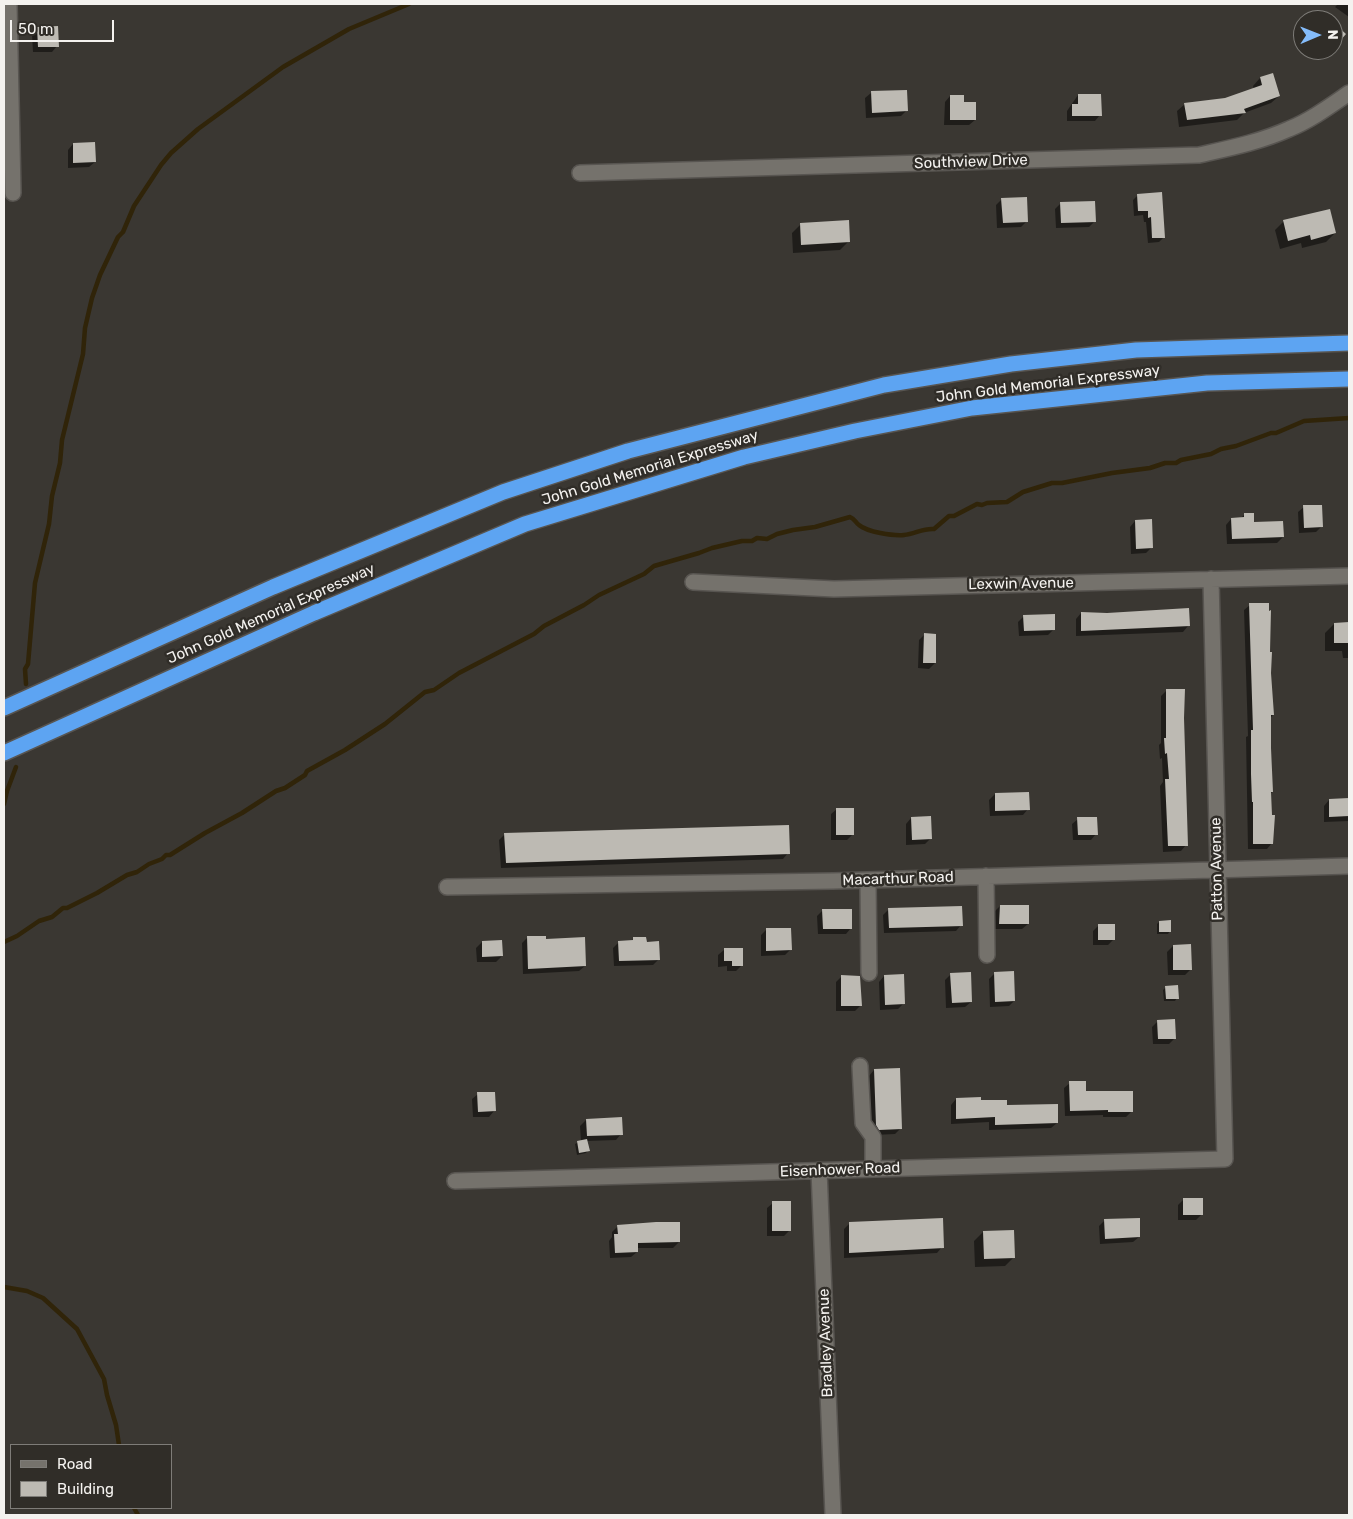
<!DOCTYPE html>
<style>
body{margin:0}
#map{position:relative;width:1353px;height:1519px;overflow:hidden;background:#3a3732;font-family:Rubik,sans-serif}
canvas{display:block}
.frame{position:absolute;inset:0;border:5px solid #f4f2ef;pointer-events:none}
.legend{position:absolute;left:10px;top:1444px;width:162px;height:65px;box-sizing:border-box;background:#302d28;border:1px solid #7e7c78;margin:0;padding:6px 9px;list-style:none;font-size:15px;color:#f4f2ef}
.legend li{display:flex;align-items:center;gap:10px;height:25px}
.legend b{width:25px;border:1px solid #7e7c78}
.north{position:absolute;left:1293px;top:10px;width:50px;height:50px;box-sizing:border-box;background:#302d28;border:1px solid #7e7c78;border-radius:50%;rotate:89deg;font-size:14px;font-weight:700;line-height:20px;text-align:center;color:#f4f2ef}
.north::after{content:'';display:block;margin:auto;width:18px;height:22px;background:#84bcfb;clip-path:polygon(50% 0,100% 100%,50% 72%,0 100%)}
.scale{position:absolute;left:10px;top:20px;width:104px;height:22px;box-sizing:border-box;border:2px solid #f4f2ef;border-top:0;padding-left:6px;font-size:15px;line-height:18px;white-space:nowrap;color:#f4f2ef;-webkit-text-stroke:4px #302d28;paint-order:stroke}
</style>
<div id="map">
<canvas width="1353" height="1519"></canvas>
<div class="frame"></div>
<ul class="legend">
<li><b style="height:6px;background:#75726c"></b>Road</li>
<li><b style="height:14px;background:#bdbab3"></b>Building</li>
</ul>
<div class="north">N</div>
<div class="scale">50 m</div>
</div>
<script>
const ctx = document.querySelector('canvas').getContext('2d');
ctx.lineJoin = 'round';
function paint(path, color) { ctx.fillStyle = color; ctx.fill(path, 'evenodd'); }
function trace(path, color, width, dash) { ctx.strokeStyle = color; ctx.lineWidth = width; ctx.lineCap = dash ? 'butt' : 'round'; ctx.setLineDash(dash || []); ctx.stroke(path); }
function label(font, color, halo, rows, align = 'center') {
  ctx.font = font + ' Rubik,sans-serif'; ctx.lineWidth = 5; ctx.setLineDash([]); ctx.textBaseline = 'middle'; ctx.strokeStyle = halo; ctx.fillStyle = color; for (const [text, x, y, turn = 0] of rows) {
    ctx.save(); ctx.translate(x, y); ctx.rotate((+turn || 0) * Math.PI / 180); ctx.textAlign = isNaN(turn) ? turn : align; if (halo) ctx.strokeText(text, 0, 0); ctx.fillText(text, 0, 0); ctx.restore();
  }
}
const shadow = new Path2D(`
 M1338,4H1349V17L1335,7Z
 M38,28L57,46L52,52H33L32,34Z
 M1317,50H1331L1325,56Z
 M1272,74L1279,96L1271,103L1244,113L1237,120L1179,127L1177,111L1185,104L1225,99L1254,89L1253,86L1260,78Z
 M871,93L907,110L901,116L866,118L865,98Z
 M1078,95L1100,115L1095,121H1067V111Z
 M950,96L962,103L975,120L969,125H944L945,102Z
 M73,144L95,162L89,167L68,168V150Z
 M1161,194L1164,237L1159,242L1148,243L1146,222H1144L1143,215L1134,216L1133,200L1138,195Z
 M1002,199L1027,221L1021,227L997,228L996,205Z
 M1061,203L1095,221L1089,227L1056,228L1055,209Z
 M1284,221L1335,233L1326,242L1302,248L1301,243L1280,249L1275,230Z
 M801,224L848,242L840,250L793,253L792,233Z
 M1304,507L1322,526L1316,532L1299,533L1298,512Z
 M1244,515L1253,523L1283,537L1277,543L1227,544L1226,525L1231,519H1240Z
 M1135,521L1152,547L1146,553L1131,554L1130,527Z
 M1250,605L1269,632L1271,696L1273,715L1270,718L1272,792L1270,794L1272,843L1267,849H1248L1246,737L1248,736L1244,610Z
 M1081,613L1107,614L1188,626L1183,632L1076,636V619Z
 M1024,616L1054,629L1048,635L1019,636L1018,622Z
 M1334,624H1349V658H1343L1342,651H1325V633Z
 M924,635L935,663L929,669L918,668L919,640Z
 M1167,690L1186,845L1181,851L1163,852L1160,786L1163,782L1162,758L1160,759L1159,745L1161,743V696Z
 M995,794L1028,809L1023,815L990,816L989,800Z
 M1349,799V821L1324,822V806L1329,800Z
 M837,809L853,834L847,840H831V814Z
 M911,818L931,838L925,844L906,845V824Z
 M1078,819L1096,834L1091,840H1073L1072,824Z
 M505,834L788,853L783,859L501,868L499,840Z
 M1000,906L1028,924L1022,929H994V912Z
 M889,909L961,925L956,931L884,933L883,915Z
 M823,910L851,928L846,934H818L817,916Z
 M1159,922L1170,931L1168,934H1157V924Z
 M1099,925L1113,940L1108,945H1093V931Z
 M766,930L791,949L785,955L761,956V935Z
 M527,938L545,940L585,966L579,971L523,974L522,943Z
 M634,938L646,943L659,959L653,965L614,966L613,948L619,942H631Z
 M482,942L502,956L496,962H477L476,948Z
 M1173,946L1191,969L1185,975H1168L1167,952Z
 M724,950L742,965L736,971H727V966L718,967V955Z
 M995,973L1014,1001L1009,1006L990,1007L989,979Z
 M951,974L971,1002L965,1007L946,1008L945,980Z
 M884,976L903,1004L898,1009L880,1010L879,982Z
 M841,977L861,1005L855,1011H836V982Z
 M1166,987L1177,998L1175,1001H1164L1163,990Z
 M1158,1021L1175,1038L1169,1044H1153L1152,1027Z
 M874,1070L901,1128L895,1134L874,1135L870,1131L869,1076Z
 M1070,1083L1085,1093L1132,1111L1126,1117H1103V1115L1065,1116L1064,1088Z
 M478,1094L494,1111L489,1117H473L472,1099Z
 M956,1099L980,1101L1006,1106L1057,1123L1051,1128L989,1130V1122L951,1124V1105Z
 M586,1120L621,1134L616,1140L587,1141L588,1150L586,1153L577,1155L575,1144L581,1141L580,1126Z
 M1184,1199L1202,1214L1196,1220H1178V1205Z
 M773,1203L789,1231L784,1236H767V1208Z
 M1105,1220L1139,1237L1133,1242L1100,1244L1099,1226Z
 M849,1224L942,1247L937,1253L844,1258V1229Z
 M618,1226L679,1242L673,1248H637V1252L631,1257L610,1258L609,1241L612,1237V1232Z
 M983,1232L1014,1257L1005,1266L975,1267L974,1241Z`);
const stream = new Path2D(`
 M26,684L25,669L28,664L35,583L49,524L52,496L60,463L62,440L83,354L85,328L92,298L100,275L118,237L123,232L134,206L161,165L171,153L198,129L283,67L349,29L409,4
 M4,804L7,791L16,767
 M4,942L17,936L39,921L52,917L63,908H67L97,893L127,875L137,872L149,864L162,859L166,855H170L205,833L242,813L276,791L285,788L305,775L307,771L345,750L385,724L425,692L434,690L459,673L534,634L544,626L584,605L599,595L644,574L654,566L699,553L712,548L742,541H752L757,538L767,539L777,534L793,530L815,527L850,517C855,519 855,522 859,525C867,532 893,536 904,535C915,534 923,528 934,529L949,516H954L977,504L982,505L987,503L1007,502L1023,492L1052,483H1062L1112,473L1150,468L1165,463H1176L1181,460L1211,454L1221,449L1236,446L1271,433H1276L1304,421L1349,418
 M4,1287L27,1291L43,1298L77,1329L104,1379L107,1395L116,1425L119,1445
 M134,1508L138,1515`);
const building = new Path2D(`
 M1333,22L1346,34L1333,49Z
 M58,26L59,47H38L37,27Z
 M1273,73L1280,96L1244,109L1246,113L1187,120L1184,103L1225,98L1262,85L1260,77Z
 M907,90L908,111L872,113L871,91Z
 M1078,94H1101L1102,116H1072V104H1078Z
 M950,95H964V102H976V120H950Z
 M95,142L96,162L73,163V143Z
 M1162,192L1165,238H1152L1151,217L1148,218V211H1138L1137,194Z
 M1027,197L1028,222L1003,223L1001,198Z
 M1095,201L1096,222L1061,223L1060,202Z
 M1330,209L1336,233L1311,240L1310,235L1288,241L1283,220Z
 M849,220L850,242L801,245L800,223Z
 M1303,505H1322L1323,527L1304,528Z
 M1244,513H1254V522L1283,521L1284,537L1232,539L1231,518L1244,517Z
 M1152,519L1153,548L1136,549L1135,520Z
 M1249,603H1269V611L1271,610L1270,652H1272L1271,673L1274,715H1271V748L1273,792H1271L1272,815H1275L1273,844H1253V802H1252L1251,774V730H1253Z
 M1189,608L1190,626L1081,631V612L1107,613Z
 M1055,614V630L1024,631L1023,615Z
 M1349,622V643H1334V623Z
 M924,633L936,634V663H923Z
 M1166,689H1185L1184,718L1188,846H1168L1165,779H1169L1167,753L1165,754L1164,738H1166Z
 M1029,792L1030,810L995,811V793Z
 M1349,798V816L1329,817V799Z
 M836,808H854V835H836Z
 M931,816L932,839L912,840L911,817Z
 M1077,817H1097L1098,835H1078Z
 M789,825L790,854L506,863L504,833Z
 M1000,905H1029V924H999Z
 M962,906L963,926L889,928L888,908Z
 M822,909H852V929H823Z
 M1171,920V932H1159V921Z
 M1098,924H1115V940H1098Z
 M766,928H791L792,950L766,951Z
 M527,936H546V939L585,937L586,966L528,969Z
 M633,937H646L647,942L659,941L660,960L619,961L618,941L633,940Z
 M502,940L503,956L482,957V941Z
 M1191,944L1192,970H1173V945Z
 M724,948H743V966H732V961H724Z
 M1014,971L1015,1001L995,1002L994,972Z
 M971,972L972,1002L952,1003L950,973Z
 M904,974L905,1004L885,1005L884,975Z
 M841,975L860,976L862,1006H841Z
 M1178,985L1179,999H1166L1165,986Z
 M1175,1019L1176,1039H1158L1157,1020Z
 M900,1068L902,1129L879,1130L876,1125L874,1069Z
 M1069,1081H1086V1091H1133V1112H1108V1110L1070,1111Z
 M477,1092H495L496,1111L478,1112Z
 M981,1097V1100H1007V1105L1058,1104V1123L995,1125V1117L956,1119V1098Z
 M622,1117L623,1135L587,1136L586,1119Z
 M587,1139L590,1151L579,1153L577,1141Z
 M1183,1198H1203V1215H1183Z
 M772,1201H791V1231H772Z
 M943,1218L944,1248L849,1253V1222Z
 M1140,1218V1237L1105,1239L1104,1219Z
 M656,1222H680V1242L638,1243V1252L615,1253L614,1234H618L617,1225Z
 M1014,1230L1015,1258L984,1259L983,1231Z`);
const minor = new Path2D(`
 M9,4L13,193
 M580,173L1199,155C1230,148 1260,142 1289,129C1311,120 1330,106 1349,93
 M693,582L834,589L1349,576
 M986,876L987,955
 M868,880L869,973
 M447,887L833,881L1349,866
 M860,1066L863,1123L873,1137V1169
 M819,1170L833,1515
 M455,1181L1225,1159L1211,579`);
const highway = new Path2D(`
 M4,708L273,587L503,492L628,451L884,385L1011,364L1136,350L1349,343
 M4,753L314,613L525,524L744,457L855,431L972,408L1207,383L1349,379`);
const streetNames = [
 ["Southview Drive",971,162,-2],
 ["John Gold Memorial Expressway",1048,384,-7],
 ["John Gold Memorial Expressway",650,468,-17],
 ["Lexwin Avenue",1021,584,-1],
 ["John Gold Memorial Expressway",271,614,-24],
 ["Patton Avenue",1217,869,-91],
 ["Macarthur Road",898,879,-2],
 ["Eisenhower Road",840,1170,-2],
 ["Bradley Avenue",826,1343,-92]
];
paint(shadow, '#0007');
trace(stream, '#302409', 4.5);
paint(building, '#bdbab3');
trace(minor, '#585551', 18);
trace(highway, '#585551', 18);
trace(minor, '#75726c', 15);
trace(highway, '#5da4f2', 15);
label('15px', '#f4f2ef', '#302d28', streetNames);
</script>
